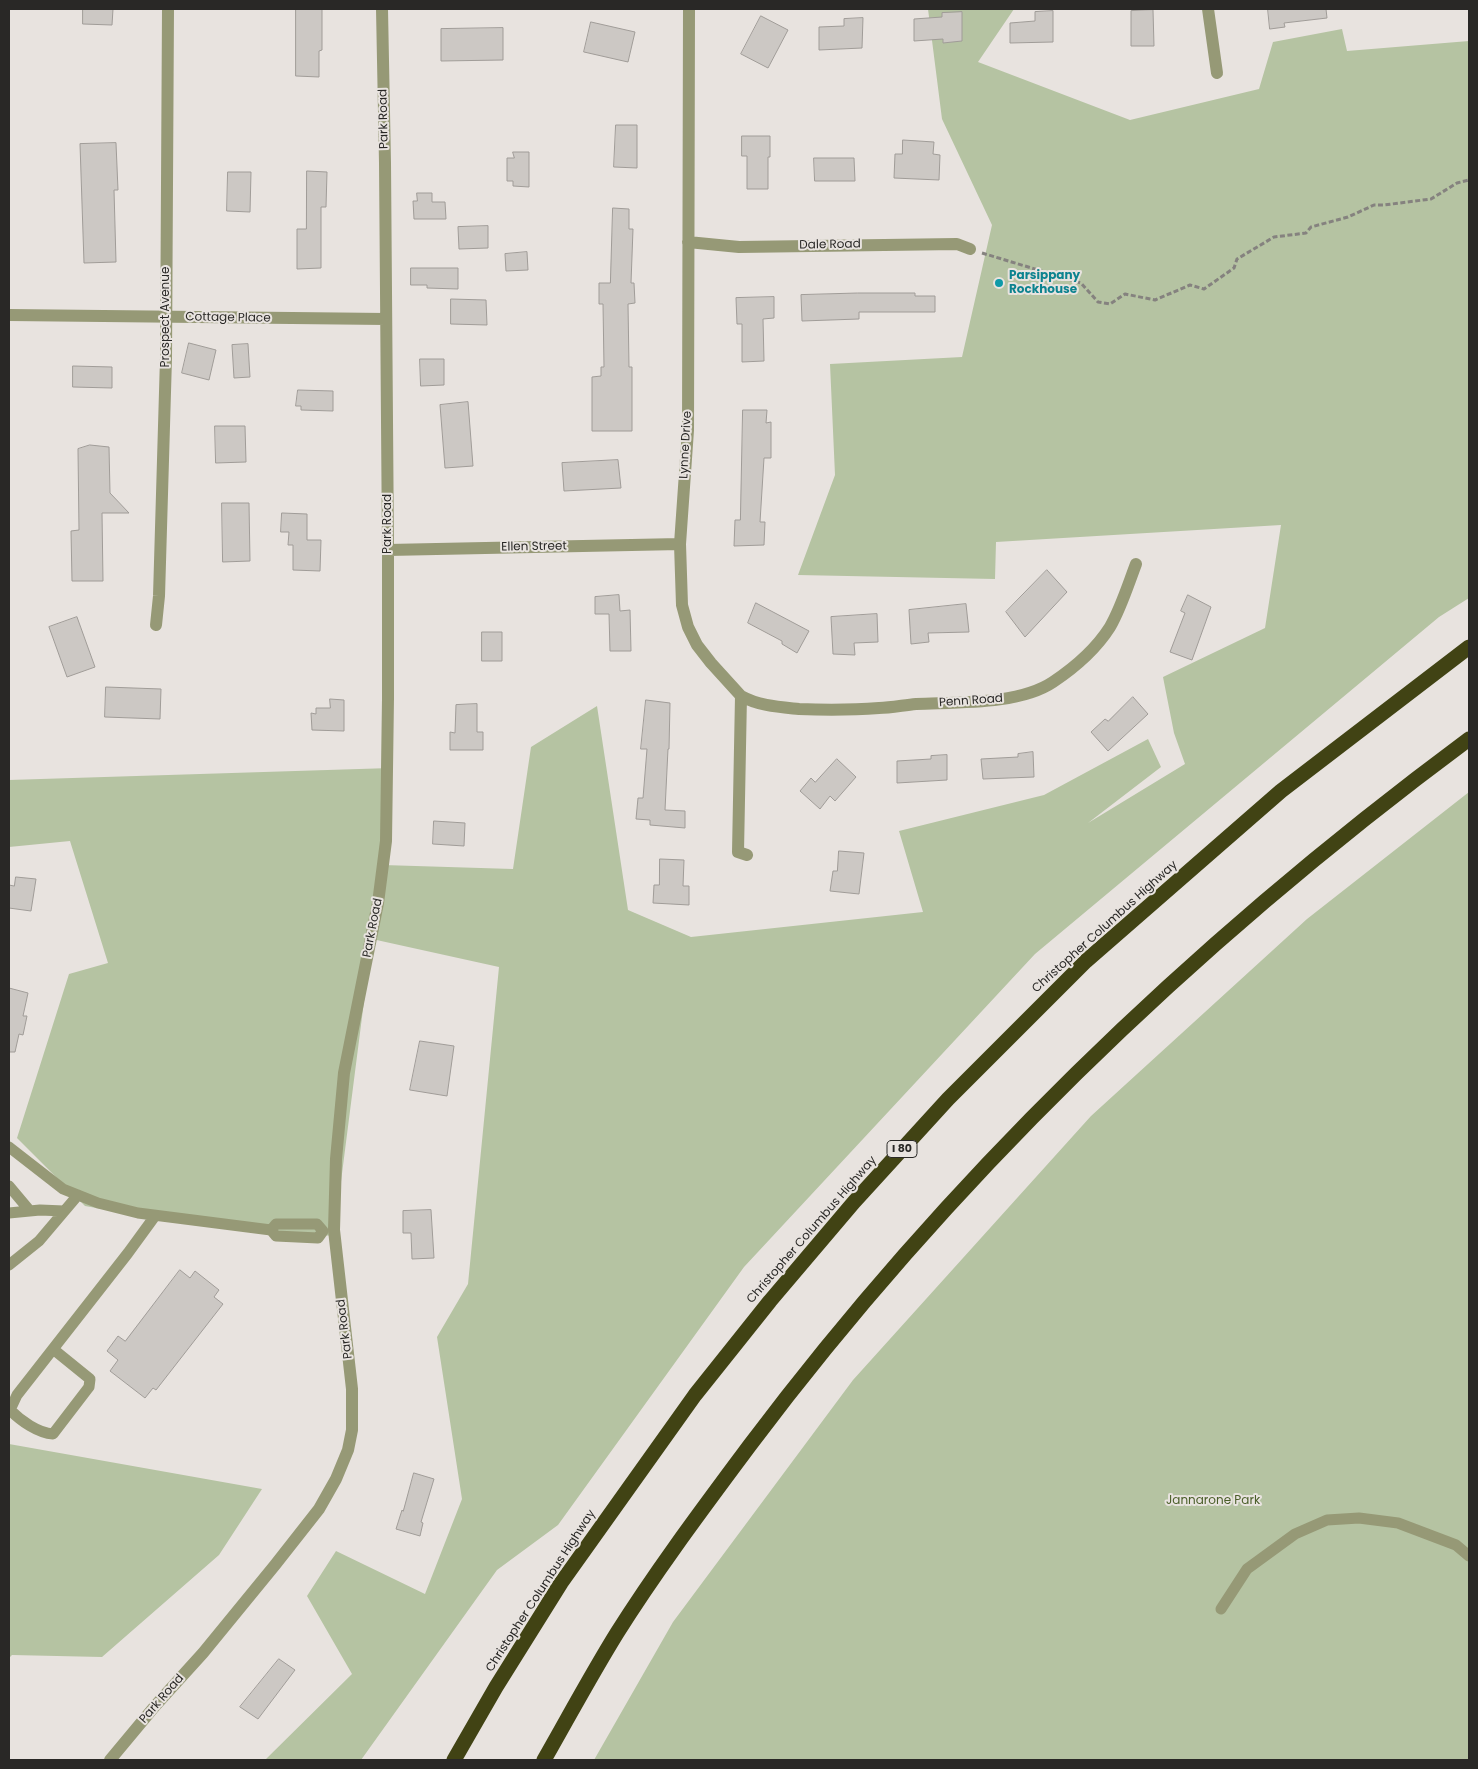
<!DOCTYPE html>
<style>
body{margin:0}
#map{position:relative;width:1478px;height:1769px;overflow:hidden;background:#e8e3df;font-family:Poppins,sans-serif}
canvas{display:block}
.frame{position:absolute;inset:0;border:10px solid #292826;pointer-events:none}
</style>
<div id="map">
<canvas width="1478" height="1769"></canvas>
<div class="frame"></div>
</div>
<script>
const ctx = document.querySelector('canvas').getContext('2d');
ctx.lineJoin = 'round';
function paint(path, color) { ctx.fillStyle = color; ctx.fill(path, 'evenodd'); }
function trace(path, color, width, dash) { ctx.strokeStyle = color; ctx.lineWidth = width; ctx.lineCap = dash ? 'butt' : 'round'; ctx.setLineDash(dash || []); ctx.stroke(path); }
function label(font, color, halo, rows, align = 'center') {
  ctx.font = font + ' Poppins,sans-serif'; ctx.lineWidth = 4; ctx.setLineDash([]); ctx.textBaseline = 'middle'; ctx.strokeStyle = halo; ctx.fillStyle = color; for (const [text, x, y, turn = 0] of rows) {
    ctx.save(); ctx.translate(x, y); ctx.rotate((+turn || 0) * Math.PI / 180); ctx.textAlign = isNaN(turn) ? turn : align; if (halo) ctx.strokeText(text, 0, 0); ctx.fillText(text, 0, 0); ctx.restore();
  }
}
const green = new Path2D(`
 M928,9H1014L978,62L1130,120L1259,89L1273,42L1342,29L1347,51L1469,41V598L1439,617L1035,954L744,1267L558,1525L497,1570L361,1760H265L352,1674L307,1596L336,1551L425,1594L462,1499L437,1337L468,1284L499,967L372,939L334,1236L193,1225L85,1206L17,1138L69,974L108,963L70,841L9,847V780L391,768L383,865L513,869L531,747L597,706L628,910L691,937L923,912L899,831L1044,795L1148,739L1161,767L1088,823L1185,764L1174,733L1163,677L1265,628L1281,525L996,542L995,579L798,575L835,475L830,364L962,357L992,225L942,119Z
 M1469,792V1760H594L673,1622L853,1380L1091,1116L1307,919Z
 M9,1444L262,1489L219,1555L102,1657L12,1655L9,1658Z`);
const building = new Path2D(`
 M83,9H113L112,25L83,24Z
 M296,9H322V50L319,51V77L296,76Z
 M1268,9H1326L1327,18L1284,23L1285,27L1270,29Z
 M1153,10L1154,46H1131V11Z
 M1053,11V42L1010,43V23L1035,21V12Z
 M962,12V41L943,43V39L914,41V19L942,17V13Z
 M761,16L788,30L768,68L741,54Z
 M863,18L862,48L819,50V27L844,26V19Z
 M591,22L635,32L628,62L584,52Z
 M503,28V60L441,61V29Z
 M616,125H637V168L614,167Z
 M742,136H770V157H768V189H747V156H742Z
 M903,140L934,142L933,154L940,155L939,180L894,178L895,154H902Z
 M116,143L118,190H114L116,262L84,263L80,144Z
 M513,152H529V187L513,186V181H507V158H514Z
 M814,158H854L855,181H815Z
 M307,171L327,172L326,207H321V268L297,269V229H306Z
 M228,172H251L250,212L227,211Z
 M417,193H432V202H445L446,219H414L413,201H417Z
 M613,208L629,209V229H633L631,283H634L635,303L628,304L629,367H632V431H592V377L601,376V367H604L603,304H599V283H610Z
 M488,226V248L459,249L458,227Z
 M527,252L528,270L506,271L505,254Z
 M411,268H458V289L427,288V285H411Z
 M858,293H915V296H935V312H859V319L802,321L801,295Z
 M774,297V318L763,319L764,361L742,362V324H737L736,298Z
 M451,299L486,300L487,325L451,324Z
 M189,343L216,350L209,380L182,373Z
 M248,344L250,377L234,378L232,345Z
 M420,359H444V385L421,386Z
 M73,366L112,367V388L73,387Z
 M298,390L333,391V411L301,410V406H296Z
 M468,402L473,466L445,468L440,405Z
 M743,410H767L766,423L771,422V458H764L760,522H765L764,545L734,546L735,520H740Z
 M215,426H245L246,462L216,463Z
 M90,445L109,447L110,493L129,513H102L103,581H72L71,531L79,530L78,449Z
 M618,460L621,488L564,491L562,463Z
 M222,503H249L250,561L223,562Z
 M282,513L307,514V540H321L320,571L293,570V545H288L289,532H281Z
 M1047,570L1067,592L1025,637L1006,612Z
 M619,595L620,611L630,610L631,651H610L609,614H595V597Z
 M1188,595L1211,607L1192,660L1170,652L1185,613L1181,611Z
 M756,603L809,631L797,653L782,644V641L748,623Z
 M966,604L969,632L928,633L929,642L911,644L909,610Z
 M877,614L878,642L854,643L855,655L833,654L831,617Z
 M77,617L95,667L67,677L49,627Z
 M482,632H502V661H482Z
 M106,687L161,689L160,719L105,717Z
 M1133,697L1148,714L1108,751L1091,732L1105,719L1108,721Z
 M330,699L344,700V731L312,730L311,713L316,714V708H330Z
 M646,700L670,703L669,749H668L665,810L685,811V828L650,825V820L636,819L638,798H643L647,749H641Z
 M477,704V732H483V750H450V732L455,733L456,705Z
 M1033,752L1034,777L983,779L981,759L1018,757V754Z
 M947,755V780L897,783V761L931,759V756Z
 M837,759L856,777L835,801L830,796L820,809L800,791L811,778L815,782Z
 M434,821L465,823L464,846L433,844Z
 M839,851L864,853L859,894L830,891L833,871H837Z
 M660,859L684,860L683,886H689V905L653,903L654,885H659Z
 M16,877L36,879L31,911L9,908V885L14,886Z
 M9,988L28,993L23,1016H27L23,1035L19,1034L15,1052H9Z
 M420,1041L454,1046L447,1096L410,1090Z
 M431,1210L434,1258L412,1259L411,1233H403V1211Z
 M180,1270L190,1278L195,1271L219,1290L214,1297L223,1304L156,1390L153,1388L145,1398L110,1371L118,1360L107,1351L118,1336L125,1341Z
 M414,1473L434,1479L421,1522L423,1523L420,1536L396,1529L402,1510L403,1511Z
 M279,1659L295,1670L258,1719L240,1707Z`);
const path = new Path2D(`
 M982,253L1081,283L1098,302L1110,304L1125,294L1155,300L1190,285L1204,289L1234,268L1237,259L1274,237L1306,233L1311,227L1348,217L1374,205H1384L1431,199L1457,183L1469,180`);
const lane = new Path2D(`
 M9,1147L63,1189L98,1203L138,1213L271,1230
 M9,1186L30,1211
 M9,1213L40,1210L64,1211
 M276,1224H317L323,1231L318,1238L276,1236L271,1230Z
 M9,1265L39,1241L78,1195
 M53,1349L90,1379L89,1387L53,1434C38,1433 21,1421 10,1410L17,1395L128,1253L155,1216
 M1221,1609L1247,1569L1295,1534L1327,1520L1359,1518L1398,1523L1456,1545L1469,1556`);
const street = new Path2D(`
 M689,9L688,430L680,544L682,605L688,627L697,645L711,663L741,696L738,852L747,855
 M1208,9L1217,73
 M688,242L739,247L957,244L970,249
 M9,315L386,319
 M388,550L680,544
 M156,625L159,596L166,358L168,9
 M741,696C759,706 779,707 799,709C826,710 852,710 879,708C891,708 904,705 916,704C956,702 1019,705 1053,682C1074,668 1096,649 1110,627C1121,608 1128,585 1136,564
 M110,1760L155,1706L203,1653L275,1565L319,1509L336,1479L348,1450L352,1430V1389L334,1230L336,1159L344,1073L378,903L386,841L388,698V550L385,163L382,9`);
const highway = new Path2D(`
 M454,1760L496,1687L561,1583L695,1395L770,1301L854,1202L948,1099L1086,961L1281,791L1469,647
 M544,1760C568,1718 591,1675 617,1633C658,1568 704,1507 750,1445C953,1175 1198,940 1469,739`);
const markers = [
 [999,283,5,"#0f9aa8"]
];
const shields = [
 [902,1149,30]
];
const shieldNames = [
 ["I 80",902,1149]
];
const streetNames = [
 ["Park Road",384,119,-91],
 ["Dale Road",830,245,-1],
 ["Prospect Avenue",166,317,-90],
 ["Cottage Place",228,318,1],
 ["Lynne Drive",686,445,-87],
 ["Park Road",388,524,-90],
 ["Ellen Street",534,547,-1],
 ["Penn Road",971,701,-4],
 ["Christopher Columbus Highway",1105,927,-42],
 ["Park Road",373,928,-79],
 ["Christopher Columbus Highway",812,1230,-49],
 ["Park Road",345,1329,-97],
 ["Christopher Columbus Highway",541,1591,-57],
 ["Park Road",162,1699,-49]
];
const cultureNames = [
 ["Parsippany",1009,276],
 ["Rockhouse",1009,290]
];
const parkNames = [
 ["Jannarone Park",1213,1501]
];
paint(green, '#b5c3a2');
paint(building, '#ccc8c4');
trace(building, '#a09c98', 1);
trace(path, '#85827f', 3, [5, 2.5]);
trace(lane, '#969976', 11);
trace(street, '#969976', 12);
trace(highway, '#414314', 15);
for (const [x, y, r, color] of markers) { const dot = new Path2D(); dot.arc(x, y, r, 0, 2 * Math.PI); ctx.fillStyle = color; ctx.fill(dot); trace(dot, '#e8e3df', 2); }
for (const [x, y, w] of shields) { const box = new Path2D(); box.roundRect(x - w / 2, y - 8.5, w, 17, 4); ctx.fillStyle = '#e8e3df'; ctx.fill(box); trace(box, '#292826', 1); }
label('bold 11px', '#292826', null, shieldNames);
label('12px', '#292826', '#e8e3df', streetNames);
label('bold 12px', '#0d838f', '#e8e3df', cultureNames, 'left');
label('12px', '#4a5e29', '#e8e3df', parkNames);
</script>
